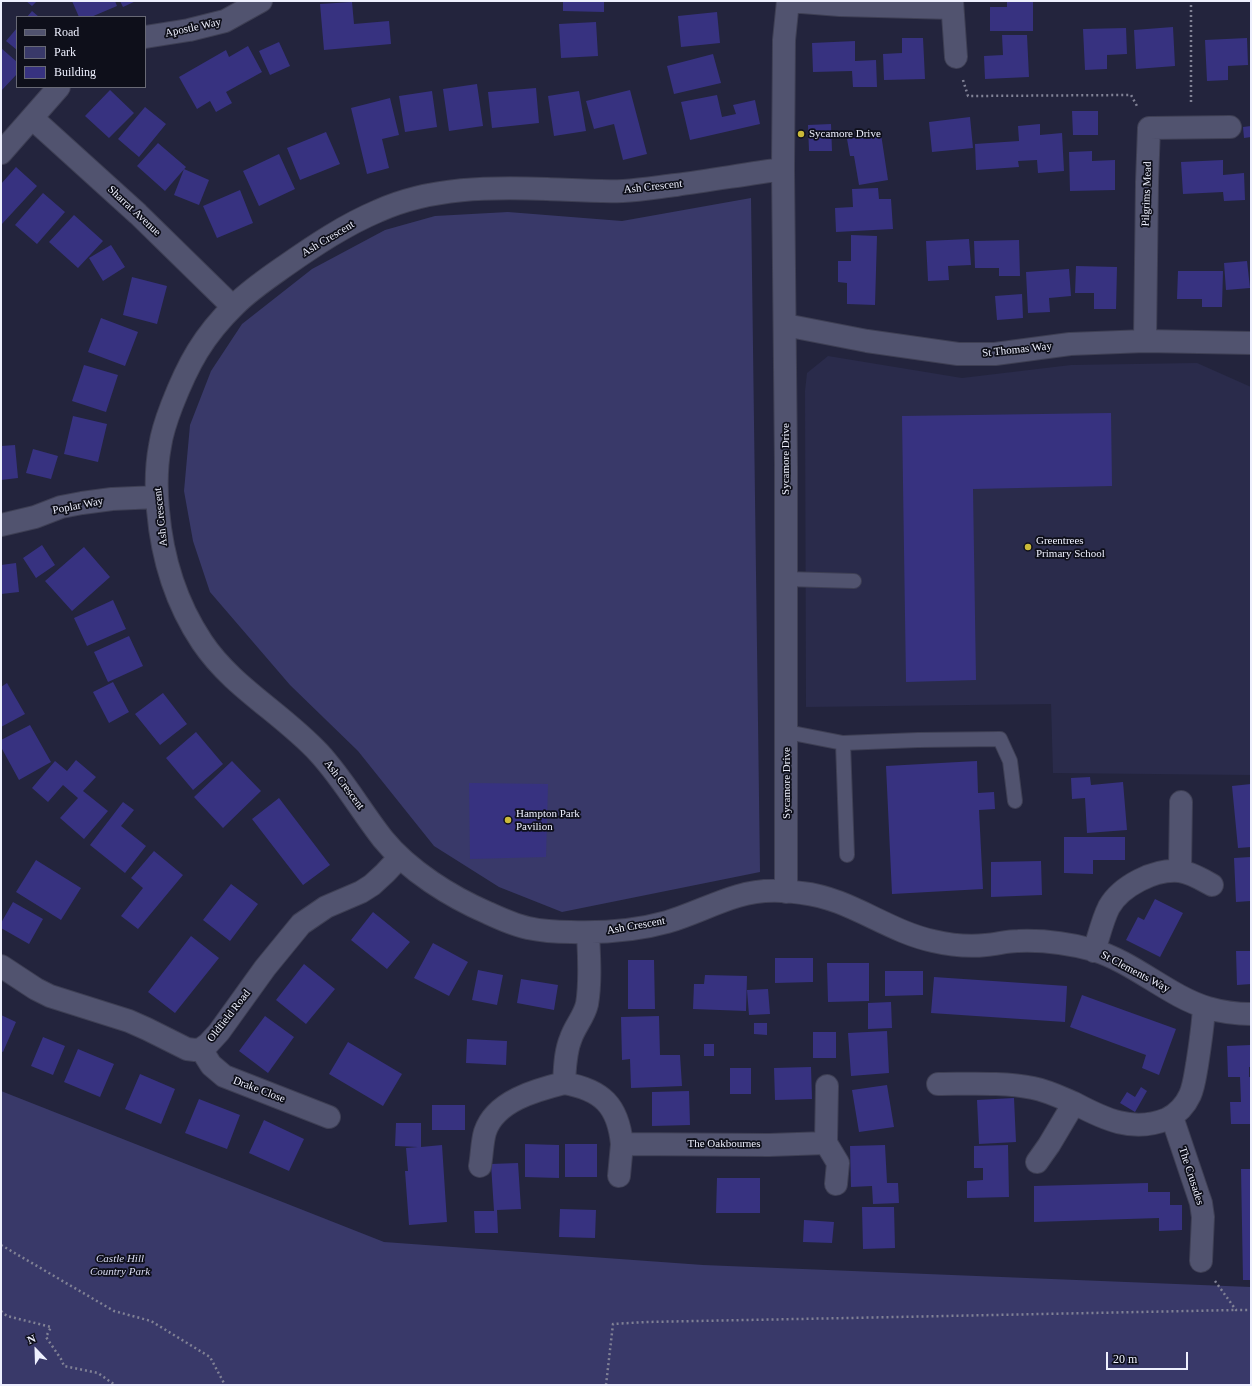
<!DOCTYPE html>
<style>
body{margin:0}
#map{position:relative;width:1252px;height:1386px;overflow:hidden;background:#23243d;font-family:Georgia,serif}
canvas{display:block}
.frame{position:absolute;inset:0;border:2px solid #eef0fe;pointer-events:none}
.legend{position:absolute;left:16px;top:16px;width:130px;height:72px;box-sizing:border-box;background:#0e0f1a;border:1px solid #686975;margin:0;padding:5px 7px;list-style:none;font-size:12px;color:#eef0fe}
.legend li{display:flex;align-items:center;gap:8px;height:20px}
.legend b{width:20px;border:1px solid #686975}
.north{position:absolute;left:16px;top:1330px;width:40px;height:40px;-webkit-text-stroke:3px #0e0f1a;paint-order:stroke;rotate:337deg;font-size:11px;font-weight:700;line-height:16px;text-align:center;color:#eef0fe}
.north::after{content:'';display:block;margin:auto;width:14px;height:18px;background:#eef0fe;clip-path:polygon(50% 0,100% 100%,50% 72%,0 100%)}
.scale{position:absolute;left:1106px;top:1352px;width:82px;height:18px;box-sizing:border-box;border:2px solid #eef0fe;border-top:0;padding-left:5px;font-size:12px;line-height:14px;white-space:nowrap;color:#eef0fe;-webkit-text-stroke:3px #0e0f1a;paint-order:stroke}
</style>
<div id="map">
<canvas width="1252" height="1386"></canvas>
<div class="frame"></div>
<ul class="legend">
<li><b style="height:5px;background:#51536f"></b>Road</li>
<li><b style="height:11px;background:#393969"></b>Park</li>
<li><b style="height:11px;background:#373280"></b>Building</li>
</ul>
<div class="north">N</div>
<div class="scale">20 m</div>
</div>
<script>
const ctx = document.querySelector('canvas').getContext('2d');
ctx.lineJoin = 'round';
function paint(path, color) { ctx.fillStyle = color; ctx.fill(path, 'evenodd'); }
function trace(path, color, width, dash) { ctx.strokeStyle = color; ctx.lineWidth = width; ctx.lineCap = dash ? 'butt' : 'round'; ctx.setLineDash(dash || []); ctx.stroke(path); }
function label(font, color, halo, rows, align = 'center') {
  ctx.font = font + ' Georgia,serif'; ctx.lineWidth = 3.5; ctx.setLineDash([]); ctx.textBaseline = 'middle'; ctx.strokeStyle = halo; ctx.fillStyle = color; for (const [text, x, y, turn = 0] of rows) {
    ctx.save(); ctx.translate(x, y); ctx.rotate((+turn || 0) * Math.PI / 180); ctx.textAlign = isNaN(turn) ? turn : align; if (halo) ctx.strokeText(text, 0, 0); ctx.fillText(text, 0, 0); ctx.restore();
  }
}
const built = new Path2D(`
 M828,356L962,378L1071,365L1197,363L1251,387V775L1053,773L1051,704L806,707L805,391L807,373Z`);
const green = new Path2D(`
 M751,198L760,872L562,912L499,887L434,846L358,751L290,685L210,592L193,541L184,491L190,425L211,371L242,324L312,269L385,230L435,216L508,212L622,221Z
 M1,1091L384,1242L703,1265L1251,1287V1385H1Z`);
const building = new Path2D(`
 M26,1H37L32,6Z
 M72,1H115L117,6L91,17H79Z
 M120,1H136L123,7Z
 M563,1H604V12L563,11Z
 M1007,1H1033V31H990V7H1007Z
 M352,2L354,24L389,21L391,44L324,50L320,4Z
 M32,11L39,17H27Z
 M717,12L720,43L681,47L678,16Z
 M596,22L598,56L561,58L559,24Z
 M1173,27L1175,66L1136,69L1134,30Z
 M17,28V50L6,41Z
 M1126,28L1127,54L1107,55V69L1085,70L1083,29Z
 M1002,35H1027L1029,77L985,79L984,56L1003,55Z
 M902,38H923L925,79L884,80L883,54L902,53Z
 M1247,38L1248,65L1228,66V80L1207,81L1205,40Z
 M855,41V61L876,60L877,87H853L852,71L813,72L812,43Z
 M279,42L290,66L270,75L259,51Z
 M248,46L262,72L226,92L232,103L216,112L210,101L197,109L179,77L226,50L229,57Z
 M1,48L17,62V74L1,91Z
 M713,54L721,83L674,94L667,66Z
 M477,84L483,126L449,131L443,89Z
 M536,88L539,123L492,128L488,92Z
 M110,90L134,113L109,138L85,116Z
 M630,90L647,154L623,160L614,124L594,129L586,101Z
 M432,91L437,127L405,132L399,96Z
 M579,91L586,131L554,136L548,96Z
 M717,95L722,117L736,114L733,105L755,100L760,124L690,140L681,102Z
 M390,98L399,135L382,139L389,168L367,174L351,108Z
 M145,107L166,124L139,157L118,139Z
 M1072,111H1098V135H1073Z
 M970,117L973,148L932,152L929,122Z
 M831,124L832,151H809L808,125Z
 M1040,124V135L1062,133L1064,171L1038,173L1037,160L1018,161L1019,167L976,170L975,144L1019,141L1018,126Z
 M1251,126V137L1244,138L1243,127Z
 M326,132L340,164L300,180L287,148Z
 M881,134L888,180L859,185L854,156H850L847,139Z
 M158,143L186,167L165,191L137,166Z
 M1092,151V161L1115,160V190L1070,191L1069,152Z
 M279,154L295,189L259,206L243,171Z
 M1223,160V175L1244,173L1245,200L1224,201L1223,192L1183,194L1181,162Z
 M16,167L37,186L1,225V184Z
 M184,169L209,180L199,205L174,195Z
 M878,188L879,199H891L893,229L836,232L835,208L853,207L852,189Z
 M240,190L253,223L217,238L203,206Z
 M43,193L65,212L37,244L15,225Z
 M74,215L103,241L78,268L49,242Z
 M851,235L877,236L875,305L847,304V283L838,282V261H851Z
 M969,239L971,265L948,266L949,280L928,281L926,241Z
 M1019,240L1020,276H999V268H975L974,241Z
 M111,245L125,267L103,281L89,258Z
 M1247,261L1250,288L1226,290L1224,263Z
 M1076,266L1117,267L1116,309H1094V293H1075Z
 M1069,269L1071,296L1049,298L1050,312L1028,313L1026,272Z
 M1178,271H1223L1222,307H1202V299H1177Z
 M132,277L167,286L157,324L123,315Z
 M1022,294L1023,318L997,320L995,296Z
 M101,318L138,332L125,366L88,352Z
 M84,365L118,375L106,412L72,401Z
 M1111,413L1112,486L973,489L976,680L906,682L902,416Z
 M73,416L107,424L98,462L64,454Z
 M15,445L18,478L1,480V446Z
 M33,449L58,456L51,479L26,473Z
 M42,545L55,565L36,578L23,558Z
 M84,547L110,577L72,611L45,581Z
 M16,563L19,592L1,594V565Z
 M113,600L126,629L87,646L74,618Z
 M129,636L143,666L108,682L94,652Z
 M113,682L129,712L109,723L93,692Z
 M7,683L25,714L1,727V687Z
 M163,693L187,724L160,745L135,714Z
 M30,725L51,762L19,780L1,747V740Z
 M196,732L223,764L193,790L166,758Z
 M76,760L96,777L83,791L108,811L84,839L60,818L78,798L63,785L48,802L32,788L55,761L67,771Z
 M232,761L261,791L223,828L194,797Z
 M977,761L978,793L994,792L995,809L979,810L983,889L892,894L886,766Z
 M1090,777L1091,785L1123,782L1127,830L1087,833L1085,798L1072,799L1071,778Z
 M469,783L548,784L546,857L470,859Z
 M1251,784V847L1238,848L1232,786Z
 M279,798L330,865L303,885L252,819Z
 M123,802L134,810L121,826L146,846L125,873L90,845Z
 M1064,837H1125V860H1093V874L1064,873Z
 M154,851L183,875L138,929L121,916L143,888L131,878Z
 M1251,857V901L1236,902L1234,858Z
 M36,860L81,888L61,920L16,892Z
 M1041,861L1042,895L991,897V862Z
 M231,884L258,904L230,941L203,920Z
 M1155,899L1183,913L1160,957L1126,940L1138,917L1144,920Z
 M13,902L43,919L29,944L1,928V923Z
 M373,912L410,942L387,969L351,940Z
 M191,936L219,958L175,1013L148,992Z
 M433,943L468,962L449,996L414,978Z
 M1236,951H1251V984L1237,985Z
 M775,958H813V982L775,983Z
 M628,960H654L655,1009H628Z
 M827,963H869V1001L828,1002Z
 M304,964L335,989L306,1024L276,1000Z
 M478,970L503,975L497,1005L472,1000Z
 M885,971H923V995L885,996Z
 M705,975L747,976L746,1011L693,1009L694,984H704Z
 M934,977L1067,986L1065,1022L931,1013Z
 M521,979L558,985L554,1010L517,1003Z
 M768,989L770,1014L749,1015L747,990Z
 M1082,995L1176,1029L1159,1075L1142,1068L1146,1055L1070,1027Z
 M891,1002L892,1028L868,1029V1003Z
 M1,1015L16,1022L3,1052L1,1051Z
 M265,1016L294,1037L268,1073L239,1051Z
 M659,1016L660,1055H680L682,1086L631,1088L630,1059L622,1060L621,1017Z
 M754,1023H767V1035L754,1034Z
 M887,1031L889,1073L851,1076L848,1033Z
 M813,1032H836V1058H813Z
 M43,1037L65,1046L53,1075L31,1066Z
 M467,1039L507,1041L506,1065L466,1063Z
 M348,1042L402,1074L383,1106L329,1074Z
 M704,1044H714V1056H704Z
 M1251,1045V1067H1249V1077H1251V1101H1245H1251V1124H1231L1230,1102H1241L1240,1077H1228L1227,1046Z
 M78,1049L114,1064L100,1097L64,1082Z
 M811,1067L812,1099L775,1100L774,1068Z
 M730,1068H751V1094H730Z
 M140,1074L175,1089L161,1124L125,1109Z
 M887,1085L894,1127L859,1132L852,1090Z
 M1141,1087L1147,1091L1135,1112L1120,1103L1127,1092L1135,1097Z
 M689,1091L690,1125L652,1126V1092Z
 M1014,1098L1016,1142L979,1144L977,1100Z
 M199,1099L240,1115L227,1149L185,1133Z
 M432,1105H465V1130H432Z
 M264,1120L304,1139L289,1171L249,1153Z
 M396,1123H421V1147L442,1145L447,1222L409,1225L405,1171H408L406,1148L418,1147L395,1146Z
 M525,1144L559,1145V1178L525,1177Z
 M565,1144H597V1177H565Z
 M885,1145L887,1183H898L899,1203L873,1204L872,1186L851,1187L850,1146Z
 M1008,1145L1009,1197L967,1198V1181L983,1180V1168H974V1146Z
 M518,1163L521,1209L497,1210L498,1233H475L474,1211H494L491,1164Z
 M1241,1169H1251V1280H1243Z
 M717,1178H760V1213H716Z
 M1148,1183V1192H1170V1205H1182V1230L1159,1231V1218L1034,1222V1186Z
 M862,1207H894L895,1248L863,1249Z
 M560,1209L596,1210L595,1238L559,1237Z
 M804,1220L834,1222L832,1243L803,1242Z`);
const path = new Path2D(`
 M963,80L968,96L1131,95L1137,106
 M1191,102V1
 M1,1245L114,1311L151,1321L210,1357L225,1385
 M1215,1281L1236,1310H1251
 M1,1311L7,1316L51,1327L46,1337L61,1359L64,1366L98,1373L115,1385
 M606,1385L613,1324L646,1322L848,1318L1236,1310`);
const lane = new Path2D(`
 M786,579L854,581
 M787,732L843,743L918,740L1000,739L1010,761L1015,801
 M843,743L847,855`);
const street = new Path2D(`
 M789,1L840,5L952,8
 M952,1L956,57
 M145,37L189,30L225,21L261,1
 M32,118L138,214L233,307
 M1,153L59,87
 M783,169C747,174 712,180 676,185C659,187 641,190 623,191C598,192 572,190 547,189C491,187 431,187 378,211C345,225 315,245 285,266C268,278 250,290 235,305C203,336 188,364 172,405C167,418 162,432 160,446C156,467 156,489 158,510C162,557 176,603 202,642C232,687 282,713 319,753C343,779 361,811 383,839C409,871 451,897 488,913C501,919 514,925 528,928C542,931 557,932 571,932C604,933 635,931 667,922C691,915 714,903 738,896C757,890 782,890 802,893C849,898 887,931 933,941C950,945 969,947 986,945C997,944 1008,941 1018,941C1042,940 1071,944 1093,950C1134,962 1168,996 1208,1008C1222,1012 1237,1014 1251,1014
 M785,325L867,341L958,354H995L1070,344L1145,341L1251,343
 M1145,341L1147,182L1149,128L1230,127
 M1,525L35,517L61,507L82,503L112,499L157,497
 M1180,871L1181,802
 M786,892V466L783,169L784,40L788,1
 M1094,951C1099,936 1102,921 1109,907C1121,886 1154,869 1179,871C1190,872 1203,880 1212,885
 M1,966L36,989L50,996L129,1021L147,1029L187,1049L195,1050L201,1049L208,1044L219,1032L265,968L301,924L326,907L361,892L372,885L385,873L400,857
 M201,1049L211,1065L224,1076L329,1117
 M564,1083C602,1090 618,1105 622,1144L769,1145L826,1143
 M938,1084C968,1084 1005,1082 1033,1088C1048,1091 1060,1097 1074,1103
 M827,1086L826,1143L838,1163L836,1184
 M1172,1117L1201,1203L1203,1217L1201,1261
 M1037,1162L1049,1145L1074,1103C1104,1119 1133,1133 1167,1119C1177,1114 1185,1106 1190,1095C1194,1086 1195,1076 1197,1065C1200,1046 1203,1027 1204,1007
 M480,1166C482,1155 482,1142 485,1132C495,1101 536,1090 564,1083C565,1068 565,1052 571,1038C575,1026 584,1017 587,1004C591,981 589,956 588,933
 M619,1176L622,1144`);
const markers = [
 [801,134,4,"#cbba39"],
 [1028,547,4,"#cbba39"],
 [508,820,4,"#cbba39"]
];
const streetNames = [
 ["Apostle Way",193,28,-12],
 ["Ash Crescent",653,187,-6],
 ["Pilgrims Mead",1147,194,-88],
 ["Sharrat Avenue",134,211,43],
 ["Ash Crescent",328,239,-31],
 ["St Thomas Way",1017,350,-6],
 ["Sycamore Drive",786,459,-90],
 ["Poplar Way",78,506,-11],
 ["Ash Crescent",161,517,-96],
 ["Sycamore Drive",787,783,-90],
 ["Ash Crescent",344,785,53],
 ["Ash Crescent",636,926,-10],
 ["St Clements Way",1135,972,28],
 ["Oldfield Road",229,1016,-52],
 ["Drake Close",259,1090,21],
 ["The Oakbournes",724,1144],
 ["The Crusades",1191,1176,72]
];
const poiNames = [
 ["Sycamore Drive",809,134],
 ["Greentrees",1036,541],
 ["Primary School",1036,554],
 ["Hampton Park",516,814],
 ["Pavilion",516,827]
];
const parkNames = [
 ["Castle Hill",120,1259],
 ["Country Park",120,1272]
];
paint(built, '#2a2b4b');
paint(green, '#393969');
paint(building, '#373280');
trace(lane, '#3e3f54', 16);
trace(street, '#3e3f54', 24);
trace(path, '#808195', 2.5, [2, 3]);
trace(lane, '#51536f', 14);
trace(street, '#51536f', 22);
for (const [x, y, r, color] of markers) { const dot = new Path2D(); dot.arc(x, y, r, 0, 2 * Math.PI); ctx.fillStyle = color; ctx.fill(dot); trace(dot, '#0e0f1a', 1.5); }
label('11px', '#eef0fe', '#0e0f1a', streetNames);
label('11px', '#eef0fe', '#0e0f1a', poiNames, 'left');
label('italic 11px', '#dadcf3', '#0e0f1a', parkNames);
</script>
